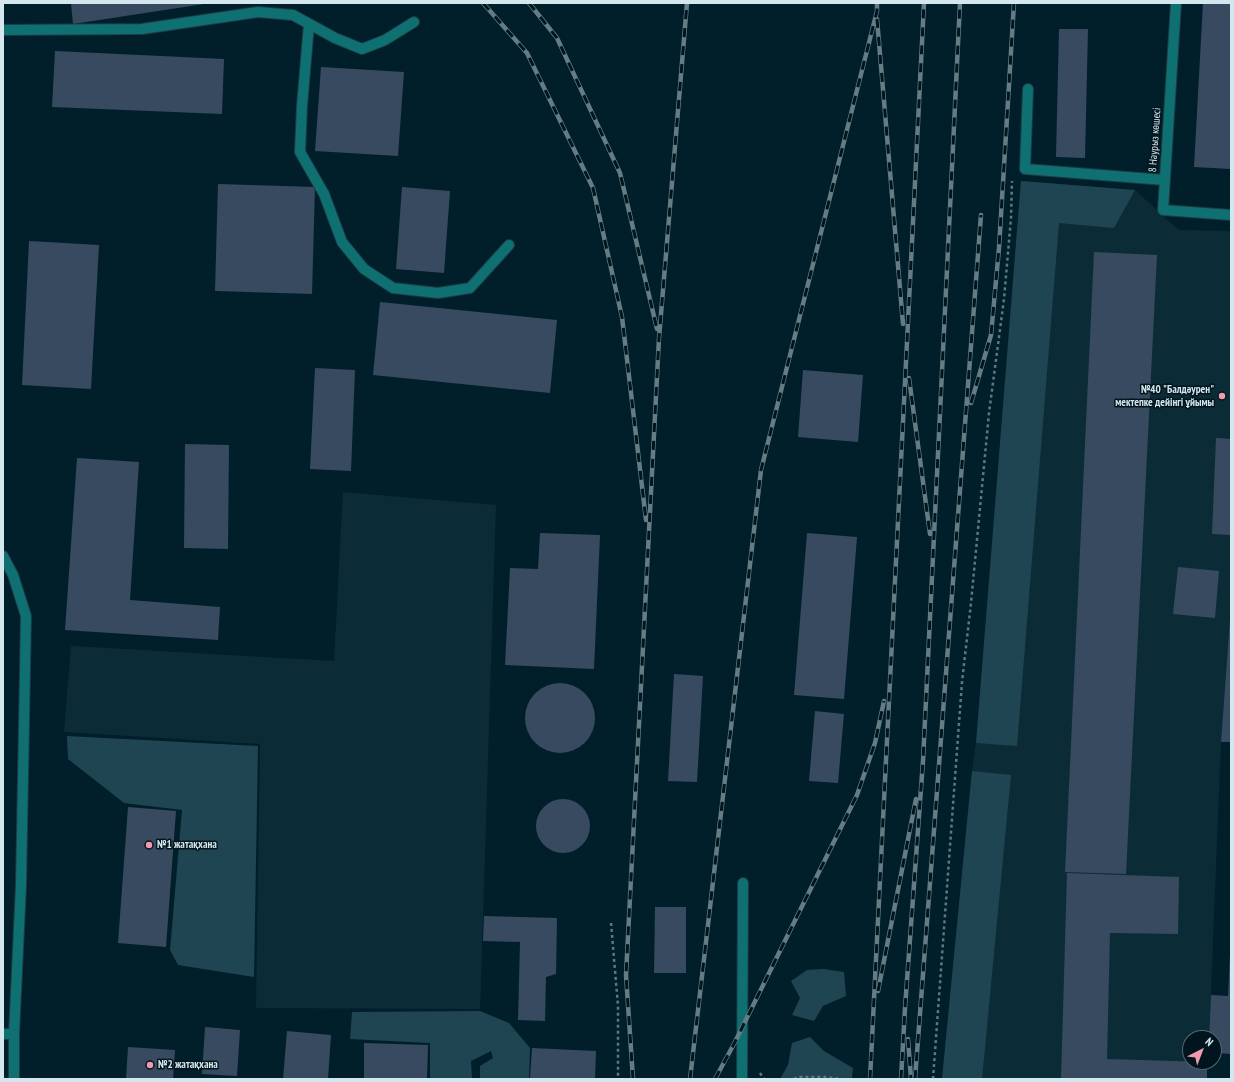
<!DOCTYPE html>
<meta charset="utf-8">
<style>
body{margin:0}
#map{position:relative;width:1234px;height:1082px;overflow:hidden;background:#001f2a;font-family:"PT Sans Narrow",sans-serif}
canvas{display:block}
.frame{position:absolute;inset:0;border:4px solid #d4e6ee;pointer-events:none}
.north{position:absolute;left:1182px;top:1030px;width:40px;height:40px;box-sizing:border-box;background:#00151d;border:1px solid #556971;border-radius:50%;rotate:42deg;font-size:11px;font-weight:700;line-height:16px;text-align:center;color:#d4e6ee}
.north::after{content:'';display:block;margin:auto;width:14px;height:18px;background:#f29aaf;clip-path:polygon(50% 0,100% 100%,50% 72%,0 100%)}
</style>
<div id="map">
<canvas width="1234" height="1082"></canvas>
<div class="frame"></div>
<div class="north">N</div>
</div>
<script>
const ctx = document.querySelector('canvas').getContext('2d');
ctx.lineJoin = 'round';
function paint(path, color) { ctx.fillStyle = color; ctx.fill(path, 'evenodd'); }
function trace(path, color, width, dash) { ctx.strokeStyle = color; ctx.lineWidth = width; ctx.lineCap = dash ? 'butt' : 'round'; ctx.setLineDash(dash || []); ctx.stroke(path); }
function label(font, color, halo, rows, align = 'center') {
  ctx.font = font + ' "PT Sans Narrow",sans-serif'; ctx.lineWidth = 3; ctx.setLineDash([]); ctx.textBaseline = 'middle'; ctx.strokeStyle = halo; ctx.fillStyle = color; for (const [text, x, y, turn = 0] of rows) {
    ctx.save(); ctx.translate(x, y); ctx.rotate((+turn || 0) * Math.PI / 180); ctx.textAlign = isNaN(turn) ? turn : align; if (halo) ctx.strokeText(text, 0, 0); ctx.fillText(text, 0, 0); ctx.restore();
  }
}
const built = new Path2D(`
 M1021,181L1135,190L1179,230L1231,231V601L1221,742L1209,1038H1190V1062H1207V1079H942L972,771L976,743Z
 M343,492L496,505L480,1009L256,1008L260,744L64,732L71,646L334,661Z`);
const forest = new Path2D(`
 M1021,181L1135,190L1114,228L1059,223L1017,746L976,743Z
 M67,736L258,746L254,977L178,965L170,950L182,810L124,803L68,759Z
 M972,771L1011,775L982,1079H942Z
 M823,969L844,972L846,996L823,1006L814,1021L792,1015L800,998L791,981L807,970Z
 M480,1011L509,1023L530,1048L529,1079H480V1066L493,1058L491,1051L471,1061L472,1079H430V1043L350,1039L352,1012Z
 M810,1037L824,1051L853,1068L852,1079H780L788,1065L792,1043Z`);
const building = new Path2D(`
 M71,3H204V4L73,24Z
 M1203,3H1231V169L1194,167Z
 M1059,29H1088L1085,158L1056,157Z
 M55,51L224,59L222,114L52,107Z
 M321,67L404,72L398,156L315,151Z
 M218,184L315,187L312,294L215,291Z
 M402,187L450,191L444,273L396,269Z
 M29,241L99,245L91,389L22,385Z
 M1094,252L1157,255L1126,874L1065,872Z
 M380,302L557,320L550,393L373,375Z
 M315,368L355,370L351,471L310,469Z
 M803,370L863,375L858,442L798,437Z
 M1216,438L1231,439V535L1212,534Z
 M185,444L229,445L228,549L184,548Z
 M77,458L139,462L130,600L220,607L218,640L65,630Z
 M540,533L600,535L594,669L505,665L510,568L538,569Z
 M807,533L857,537L844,699L794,695Z
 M1178,567L1219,571L1215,618L1173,614Z
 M1230,618H1231V742H1221Z
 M674,674L703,676L697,782L668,781Z
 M525 718a35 35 0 1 1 70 0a35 35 0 1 1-70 0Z
 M815,711L844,714L838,783L809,781Z
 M536 826a27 27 0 1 1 54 0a27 27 0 1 1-54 0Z
 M128,807L176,811L166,947L118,943Z
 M1067,873L1179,877L1178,934L1110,933L1107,1059L1207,1062V1079H1061Z
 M655,907H686V973H654Z
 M484,916L557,918L556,974L546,977L545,1021L518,1020L520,942L483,941Z
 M1230,954H1231V1054L1214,1053V1038H1209L1211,995L1228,996Z
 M205,1027L240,1030L237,1076L202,1074Z
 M287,1031L331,1035L328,1079H283Z
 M364,1043L428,1045L427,1079H364Z
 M128,1047L175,1050L173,1079H126Z
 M532,1048L596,1051L595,1079H530Z`);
const path = new Path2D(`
 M611,923L618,1006V1079
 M760,1073L764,1079
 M794,1079L797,1077H825L841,1079
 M933,1079L962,682L971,603L989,413L1004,299L1011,218L1012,181`);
const lane = new Path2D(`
 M309,24L302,106L300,152L324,194L342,242L364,269L393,288L438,293L470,288L509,245
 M3,30L142,29L258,12L293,15L335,38L362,49L385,40L414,22
 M1028,89L1025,169L1165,180
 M742,1079L743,883`);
const street = new Path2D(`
 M1176,3L1163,210L1231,215
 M3,556L13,575L26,616L21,885L14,1034V1079
 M3,1034H14`);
const rail = new Path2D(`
 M483,3L527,53L593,188L622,317L646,520
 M529,3L557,38L620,173L657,329
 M877,19L903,324
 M909,378L930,534
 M971,403L991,335L999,248L1014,3
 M878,991L916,799
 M908,1039L911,1079
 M633,1079L626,975L659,338L687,3
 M690,1079L761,470L877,11V3
 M715,1079L735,1042L857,795L875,743L884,701
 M870,1079L924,3
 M901,1079L905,1008L923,761L960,3
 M915,1079L981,215`);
const markers = [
 [1222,396,4,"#f29aaf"],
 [149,845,4,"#f29aaf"],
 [150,1065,4,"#f29aaf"]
];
const streetNames = [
 ["8 Наурыз көшесі",1155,140,-86]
];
const poiNames = [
 ["№40 \"Балдәурен\"",1214,390,"right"],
 ["мектепке дейінгі ұйымы",1214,403,"right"],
 ["№1 жатақхана",157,845],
 ["№2 жатақхана",158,1065]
];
paint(built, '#0b2c37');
paint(forest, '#204552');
paint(building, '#384a60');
trace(lane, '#1e3b45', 12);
trace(street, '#1e3b45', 12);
trace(path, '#5e7781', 2.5, [3, 3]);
trace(lane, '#0e7071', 10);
trace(street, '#0e7071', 10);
trace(rail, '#637c86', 4.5);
trace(rail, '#00151d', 3, [9]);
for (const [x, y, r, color] of markers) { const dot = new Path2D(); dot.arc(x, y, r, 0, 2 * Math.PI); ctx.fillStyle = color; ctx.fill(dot); trace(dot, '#00151d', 1.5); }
label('11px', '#d4e6ee', '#00151d', streetNames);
label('bold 11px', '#d4e6ee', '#00151d', poiNames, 'left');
</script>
